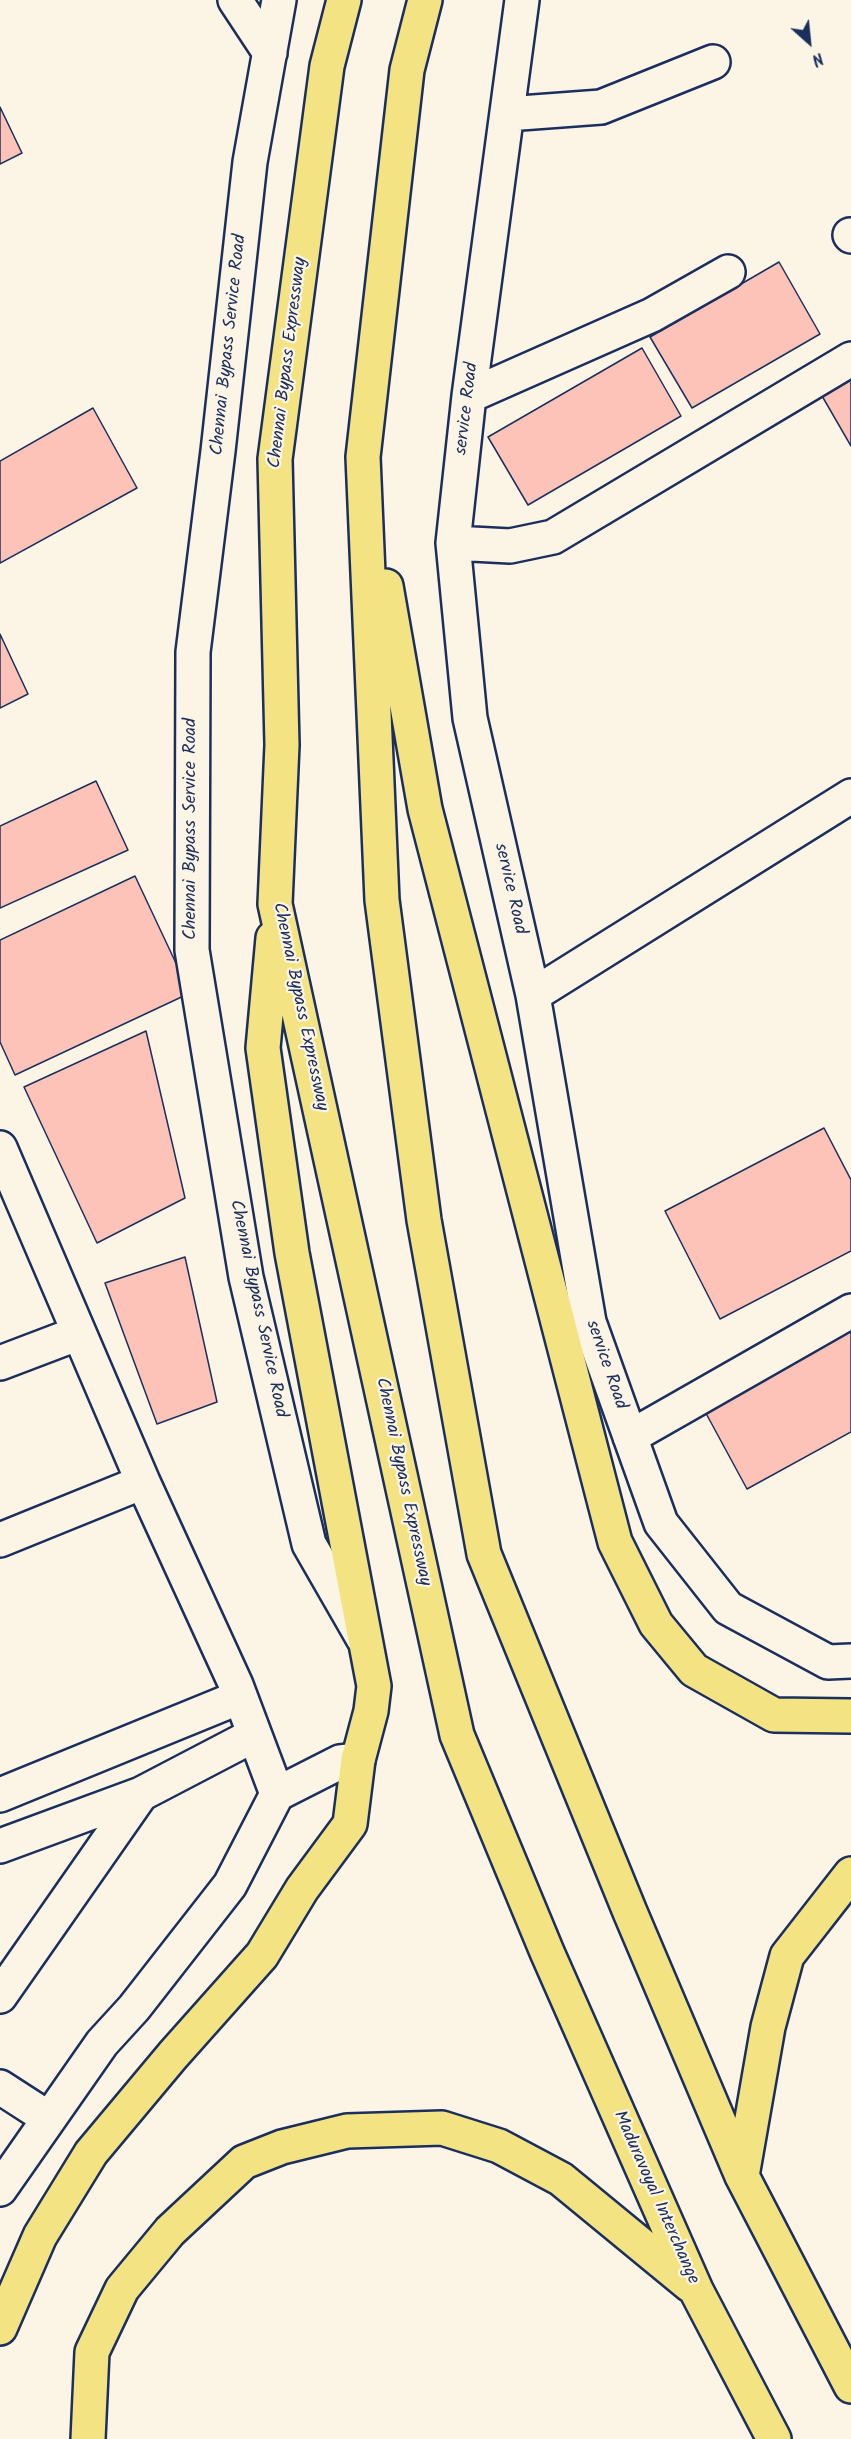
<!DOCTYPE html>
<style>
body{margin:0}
#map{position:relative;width:851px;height:2439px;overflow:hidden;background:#fcf5e5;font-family:Kalam,sans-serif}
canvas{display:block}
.north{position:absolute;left:779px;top:12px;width:60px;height:60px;-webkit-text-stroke:4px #fcf5e5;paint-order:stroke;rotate:153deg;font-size:16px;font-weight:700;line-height:24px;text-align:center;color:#1b2f5e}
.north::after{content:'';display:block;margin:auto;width:21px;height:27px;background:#1b2f5e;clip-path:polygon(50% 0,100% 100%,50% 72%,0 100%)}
</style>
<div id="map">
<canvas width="851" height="2439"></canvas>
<div class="north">N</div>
</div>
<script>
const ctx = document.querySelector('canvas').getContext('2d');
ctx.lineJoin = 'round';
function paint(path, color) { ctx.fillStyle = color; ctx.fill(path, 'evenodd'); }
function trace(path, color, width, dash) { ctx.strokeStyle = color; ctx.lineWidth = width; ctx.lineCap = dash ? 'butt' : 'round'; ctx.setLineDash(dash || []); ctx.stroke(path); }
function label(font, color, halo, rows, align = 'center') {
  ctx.font = font + ' Kalam,sans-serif'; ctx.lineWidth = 4.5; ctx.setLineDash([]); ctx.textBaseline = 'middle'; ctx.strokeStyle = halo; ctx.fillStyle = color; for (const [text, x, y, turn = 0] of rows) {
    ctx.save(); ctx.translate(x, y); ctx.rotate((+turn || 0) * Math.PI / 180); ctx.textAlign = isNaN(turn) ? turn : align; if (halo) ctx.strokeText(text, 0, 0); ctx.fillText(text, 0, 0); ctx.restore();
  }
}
const building = new Path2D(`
 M0,107L22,153L0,164Z
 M779,262L820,334L692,408L650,337Z
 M642,348L681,416L528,505L488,437Z
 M851,370V446L818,389Z
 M93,408L137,488L0,563V461Z
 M0,634L28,694L0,708Z
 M96,781L128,850L0,908V826Z
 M135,876L190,993L15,1075L0,1042V940Z
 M146,1031L185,1198L97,1243L24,1087Z
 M824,1128L851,1180V1251L720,1319L665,1211Z
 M185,1257L217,1402L157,1424L105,1283Z
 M851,1325V1432L747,1489L702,1406Z`);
const minor = new Path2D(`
 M235,0L270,53
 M279,0L250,162L218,451L193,652L192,950L246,1277L309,1544L363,1638
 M522,0L469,396L453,543L470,718L533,995L589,1322L661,1523L728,1608L828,1662L851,1661
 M507,114L601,107L713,62
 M850,235L851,236
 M469,396L652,315L728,272
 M453,543L510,546L553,537L851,359
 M533,995L851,796
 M0,1148L143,1482L236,1685L277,1794
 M0,1363L79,1333
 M630,1437L851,1311
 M0,1540L143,1482
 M0,1795L240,1697
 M0,1846L141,1794L254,1735
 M0,1996L141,1794
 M0,2087L48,2118
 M0,2189L102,2043L134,2008L230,1885L277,1794L340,1762L358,1760`);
const highway = new Path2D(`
 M344,0L327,66L275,459L282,745L275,904L457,1735L547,1952L696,2290L774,2439
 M425,0L407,70L363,457L382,900L424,1220L484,1554L630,1912L742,2176L851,2386
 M386,586L425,809L615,1542L656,1624L694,1670L774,1715L851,1716
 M742,2176L768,2027L787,1956L851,1874
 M0,2328L40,2236L91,2153L173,2055L262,1955L302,1889L350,1824L358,1760L371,1711L374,1686L292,1253L263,1048L273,938
 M88,2439L92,2352L122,2289L170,2231L244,2162L282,2147L347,2131L442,2128L499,2146L561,2179L690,2285`);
const streetNames = [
 ["Chennai Bypass Service Road",230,345,-84],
 ["Chennai Bypass Expressway",289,363,-83],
 ["service Road",468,409,-83],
 ["Chennai Bypass Service Road",192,829,-90],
 ["service Road",509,889,77],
 ["Chennai Bypass Expressway",299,1007,78],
 ["Chennai Bypass Service Road",257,1309,78],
 ["service Road",605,1365,71],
 ["Chennai Bypass Expressway",402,1482,78],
 ["Maduravoyal Interchange",655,2198,66]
];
paint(building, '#fec3b8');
trace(building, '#1b2f5e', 1.5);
trace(minor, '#1b2f5e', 38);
trace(highway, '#1b2f5e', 38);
trace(minor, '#fcf5e5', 33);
trace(highway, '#f4e382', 33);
label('18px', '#1b2f5e', '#fcf5e5', streetNames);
</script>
